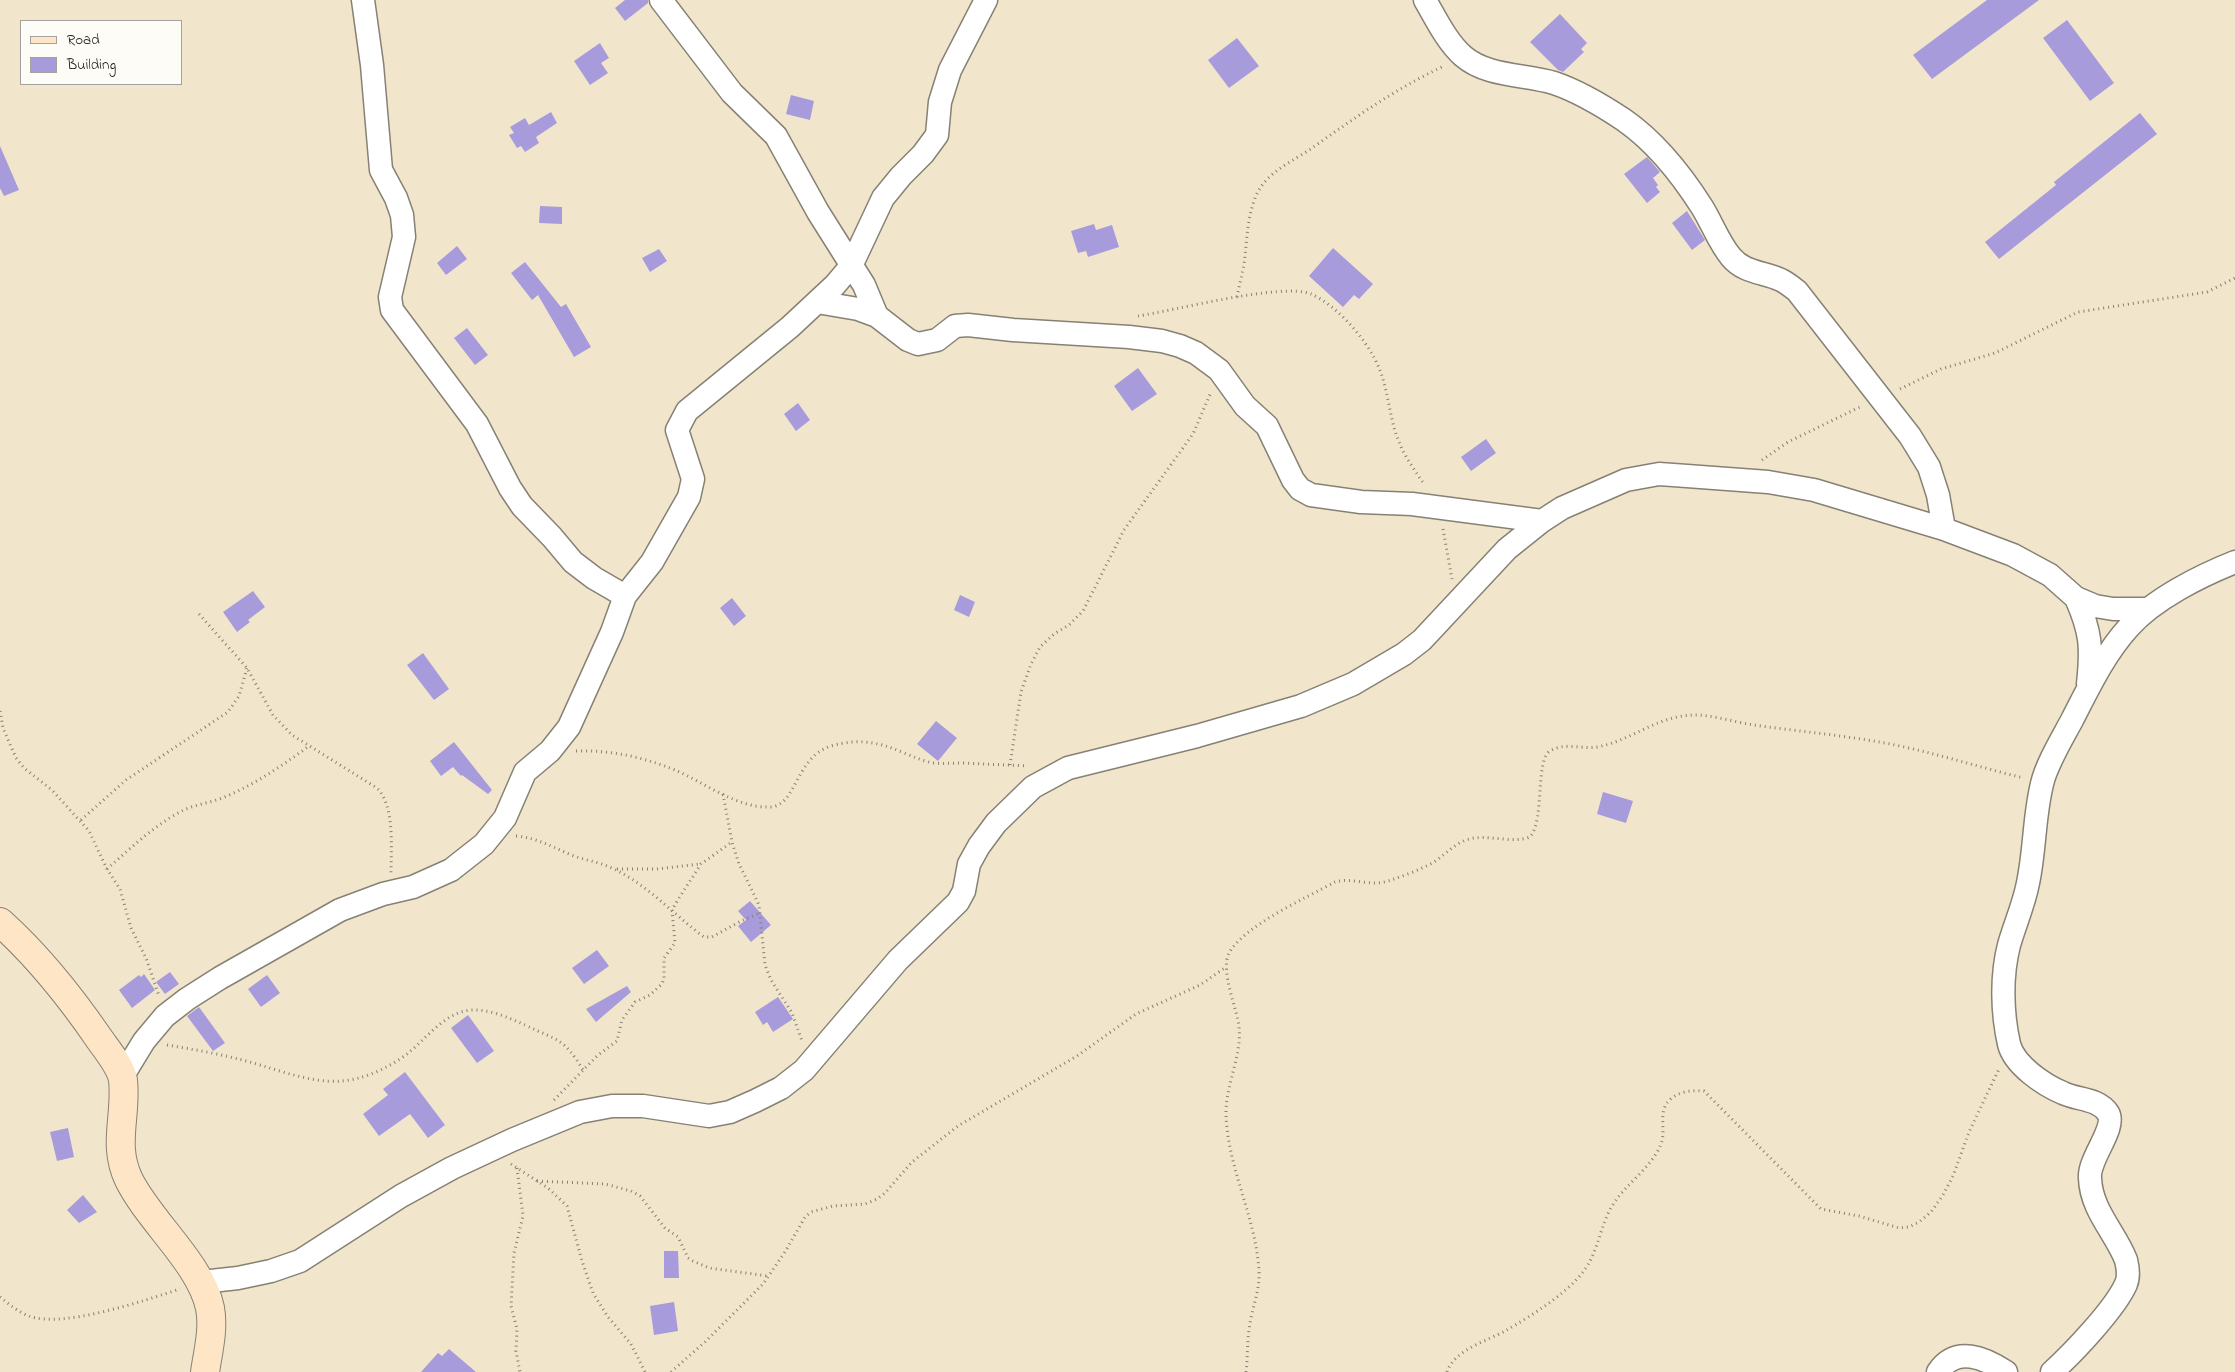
<!DOCTYPE html>
<style>
body{margin:0}
#map{position:relative;width:2235px;height:1372px;overflow:hidden;background:#f1e6cc;font-family:"Indie Flower",sans-serif}
canvas{display:block}
.legend{position:absolute;left:20px;top:20px;width:162px;height:65px;box-sizing:border-box;background:#fdfcf7;border:1px solid #a3a29f;margin:0;padding:6px 9px;list-style:none;font-size:15px;color:#1c1c1c}
.legend li{display:flex;align-items:center;gap:10px;height:25px}
.legend b{width:25px;border:1px solid #a3a29f}
</style>
<div id="map">
<canvas width="2235" height="1372"></canvas>
<ul class="legend">
<li><b style="height:6px;background:#fee5c5"></b>Road</li>
<li><b style="height:14px;background:#a79bdc"></b>Building</li>
</ul>
</div>
<script>
const ctx = document.querySelector('canvas').getContext('2d');
ctx.lineJoin = 'round';
function paint(path, color) { ctx.fillStyle = color; ctx.fill(path, 'evenodd'); }
function trace(path, color, width, dash) { ctx.strokeStyle = color; ctx.lineWidth = width; ctx.lineCap = dash ? 'butt' : 'round'; ctx.setLineDash(dash || []); ctx.stroke(path); }
const building = new Path2D(`
 M625,0H648V3L625,21L615,8Z
 M1987,0H2039L1932,79L1913,55Z
 M1560,14L1587,43L1581,49L1584,52L1563,72L1558,70L1530,42Z
 M2067,20L2114,83L2090,101L2043,38Z
 M1237,38L1259,66L1229,88L1208,60Z
 M600,43L609,58L601,63L608,73L590,85L574,61Z
 M791,95L814,101L810,120L786,114Z
 M551,112L557,123L536,137L539,143L525,152L521,146L517,148L509,135L514,133L510,127L525,118L529,125Z
 M2140,113L2157,134L1999,259L1985,242L2056,185L2054,182Z
 M0,146L19,190L4,196L0,188Z
 M1647,157L1660,172L1653,178L1658,185L1656,187L1660,192L1647,203L1624,174Z
 M540,206L562,207V224L539,223Z
 M1687,211L1705,240L1692,250L1672,223Z
 M1094,224L1096,230L1112,225L1119,247L1088,257L1086,251L1078,253L1071,231Z
 M457,246L467,259L446,275L437,263Z
 M1333,248L1373,284L1359,299L1354,295L1343,307L1309,276Z
 M659,249L667,261L650,272L642,258Z
 M525,262L561,307L566,304L591,347L574,357L538,295L532,300L511,273Z
 M467,328L488,355L475,365L454,338Z
 M1138,368L1157,394L1132,411L1114,386Z
 M798,403L810,420L796,431L784,414Z
 M1486,439L1496,453L1471,471L1461,457Z
 M253,591L265,607L248,620L250,622L237,632L223,612Z
 M960,595L975,602L969,617L954,610Z
 M732,598L746,616L734,626L720,608Z
 M423,653L449,689L434,700L407,665Z
 M936,721L957,738L938,761L917,744Z
 M454,742L492,790L488,794L462,775L461,776L453,767L441,776L430,761Z
 M1603,792L1633,801L1626,823L1597,814Z
 M750,901L771,925L751,942L738,926L746,920L738,911Z
 M597,950L609,966L584,984L572,968Z
 M170,972L179,984L165,994L156,982Z
 M144,974L155,990L132,1008L119,990L139,975L141,977Z
 M267,975L280,993L261,1007L248,989Z
 M627,986L631,992L596,1022L586,1009Z
 M778,997L793,1019L773,1032L767,1022L763,1025L755,1012Z
 M199,1007L225,1043L213,1051L187,1016Z
 M468,1015L494,1051L477,1063L451,1028Z
 M405,1072L445,1125L428,1138L410,1114L379,1136L363,1114L388,1095L383,1089Z
 M68,1128L74,1157L57,1161L50,1132Z
 M83,1195L97,1212L79,1223L67,1210Z
 M664,1251H678L679,1278H664Z
 M674,1302L678,1331L654,1335L650,1306Z
 M449,1349L476,1372H421L438,1353L442,1356Z`);
const path = new Path2D(`
 M1237,297C1239,286 1242,275 1244,264C1247,241 1247,217 1256,196C1266,172 1292,162 1312,148C1356,117 1395,89 1444,66
 M1138,316C1172,311 1283,282 1311,294C1338,306 1368,341 1379,368C1389,392 1389,418 1399,442C1405,457 1415,471 1424,484
 M1900,389L1941,369L1995,353L2078,312L2207,292L2235,278
 M1762,460L1788,442L1862,406
 M1443,529L1452,579
 M199,614L247,668L273,715L292,735L377,788C395,806 391,848 391,873
 M0,711L3,728L16,758L24,768L52,790L89,831L107,869L120,889L131,928L146,958L159,996
 M576,751C611,750 643,757 675,770C703,782 739,809 770,807C797,806 795,757 831,746C859,738 879,742 904,753C914,757 923,761 933,763C943,764 953,763 963,763C985,764 1006,765 1028,766
 M1010,765L1021,692L1031,664L1040,647L1054,634L1069,625L1083,611L1124,530L1193,434L1211,392
 M723,794L732,842L739,864L759,905L765,965L771,980L792,1013L802,1041
 M81,820L126,780L228,712L239,696L247,668
 M516,836C538,838 554,848 574,856C588,861 600,862 614,869C649,886 673,914 704,937H712L741,921L760,913
 M107,869C130,849 152,827 180,812C194,804 212,803 227,796C257,783 283,765 309,746
 M617,869H657L700,864
 M167,1045C191,1049 215,1053 238,1059C269,1066 309,1084 341,1081C363,1080 390,1067 407,1054C426,1039 445,1012 471,1010C490,1009 509,1018 525,1025C558,1041 563,1037 583,1070
 M554,1100L597,1056L617,1041L622,1020L635,1002L650,995L662,984L664,978V958L675,943L672,910L679,898L701,864L732,842
 M511,1164L548,1188L567,1206L582,1261L593,1293L608,1317L631,1344L645,1372
 M517,1168L523,1216L514,1253L511,1306L517,1329L516,1351L520,1372
 M537,1181L605,1184L631,1191L640,1196L665,1228L678,1237L688,1258L693,1261L709,1268L768,1276
 M0,1297C9,1304 18,1312 29,1316C62,1329 146,1300 180,1289
 M671,1372L706,1341L763,1284L785,1252L805,1217L811,1212L833,1206L865,1204L877,1199L885,1193L912,1162L958,1126L1077,1056L1136,1014L1200,985L1226,967
 M1246,1372C1248,1356 1247,1339 1250,1323C1253,1305 1260,1290 1259,1271C1256,1217 1227,1167 1226,1113C1226,1083 1242,1056 1239,1027C1237,1008 1220,971 1229,953C1245,925 1306,898 1335,882C1352,877 1370,887 1388,881C1403,876 1420,870 1434,862C1446,854 1455,843 1469,839C1489,834 1511,844 1530,837C1545,820 1535,760 1550,751C1566,741 1586,751 1602,746C1631,739 1654,720 1683,716C1706,712 1732,722 1754,725C1803,732 1852,736 1900,746C1942,755 1982,768 2024,778
 M1447,1372C1454,1350 1487,1341 1505,1331C1531,1316 1578,1288 1591,1259C1600,1241 1602,1221 1614,1203C1627,1183 1652,1167 1661,1144C1667,1128 1656,1110 1672,1098C1681,1091 1693,1090 1704,1091L1821,1209L1859,1216L1899,1228L1909,1227L1919,1222L1931,1212L1943,1195L1953,1176L1969,1132L1999,1069`);
const street = new Path2D(`
 M363,0L372,65L381,170L396,198L402,215L404,237L390,297L392,310L477,424L510,488L522,506L552,537L573,562L594,578L625,596
 M661,0L732,93L776,136L818,212L864,285L877,316
 M1425,0C1436,19 1447,42 1463,56C1487,77 1525,74 1554,83C1578,91 1603,106 1624,120C1657,143 1681,174 1702,207C1712,223 1719,243 1731,257C1744,273 1764,272 1781,280C1787,283 1792,287 1797,291L1910,436L1929,467L1938,495L1944,529
 M817,302L858,309L877,316L908,340L918,344L937,340L955,326L968,325L1013,330L1129,337L1162,341L1180,346L1196,353L1219,370L1245,406L1267,426L1293,480L1300,489L1311,495L1361,502L1412,504L1542,521
 M2076,598C2091,632 2092,647 2088,684
 M122,1077L144,1041L165,1016L187,999L220,978L340,910L383,894L413,887L451,870L484,844L505,818L525,772L550,751L569,727L612,632L625,596L652,562L689,497L693,479L677,430L687,411L790,327L835,285L851,266L883,198L901,176L923,154L937,135L940,102L950,70L986,0
 M202,1282L238,1278L271,1271L300,1261L401,1196L452,1168L512,1140L580,1112L612,1106H643L709,1116L730,1112L755,1101L781,1088L804,1070L898,960L958,902L964,891L969,864L979,846L996,823L1033,787L1068,768L1197,736L1301,706L1353,684L1404,654L1422,640L1507,549L1542,521L1562,508L1626,480L1659,474L1687,476L1768,482L1814,490L1944,529L2013,555L2050,575L2076,598L2095,606L2113,609H2148
 M1938,1372C1956,1345 1985,1358 2006,1372
 M2052,1372C2072,1354 2115,1309 2126,1284C2129,1277 2128,1268 2126,1260C2115,1232 2091,1210 2090,1178C2088,1159 2117,1128 2108,1113C2098,1098 2077,1100 2063,1093C2044,1085 2014,1065 2009,1044C2002,1013 2001,976 2009,945C2015,924 2024,904 2028,883C2035,850 2034,816 2042,784C2046,765 2063,737 2072,720C2088,689 2105,653 2129,627C2154,599 2200,576 2235,562`);
const secondary = new Path2D(`
 M0,922C38,956 69,995 98,1037C106,1049 121,1066 123,1080C127,1116 112,1145 129,1180C150,1222 201,1264 210,1308C214,1329 208,1352 205,1372`);
paint(building, '#a79bdc');
trace(street, '#868174', 25);
trace(secondary, '#868174', 30);
trace(path, '#868174', 3, [1, 4]);
trace(street, '#fff', 22);
trace(secondary, '#fee5c5', 28);
</script>
